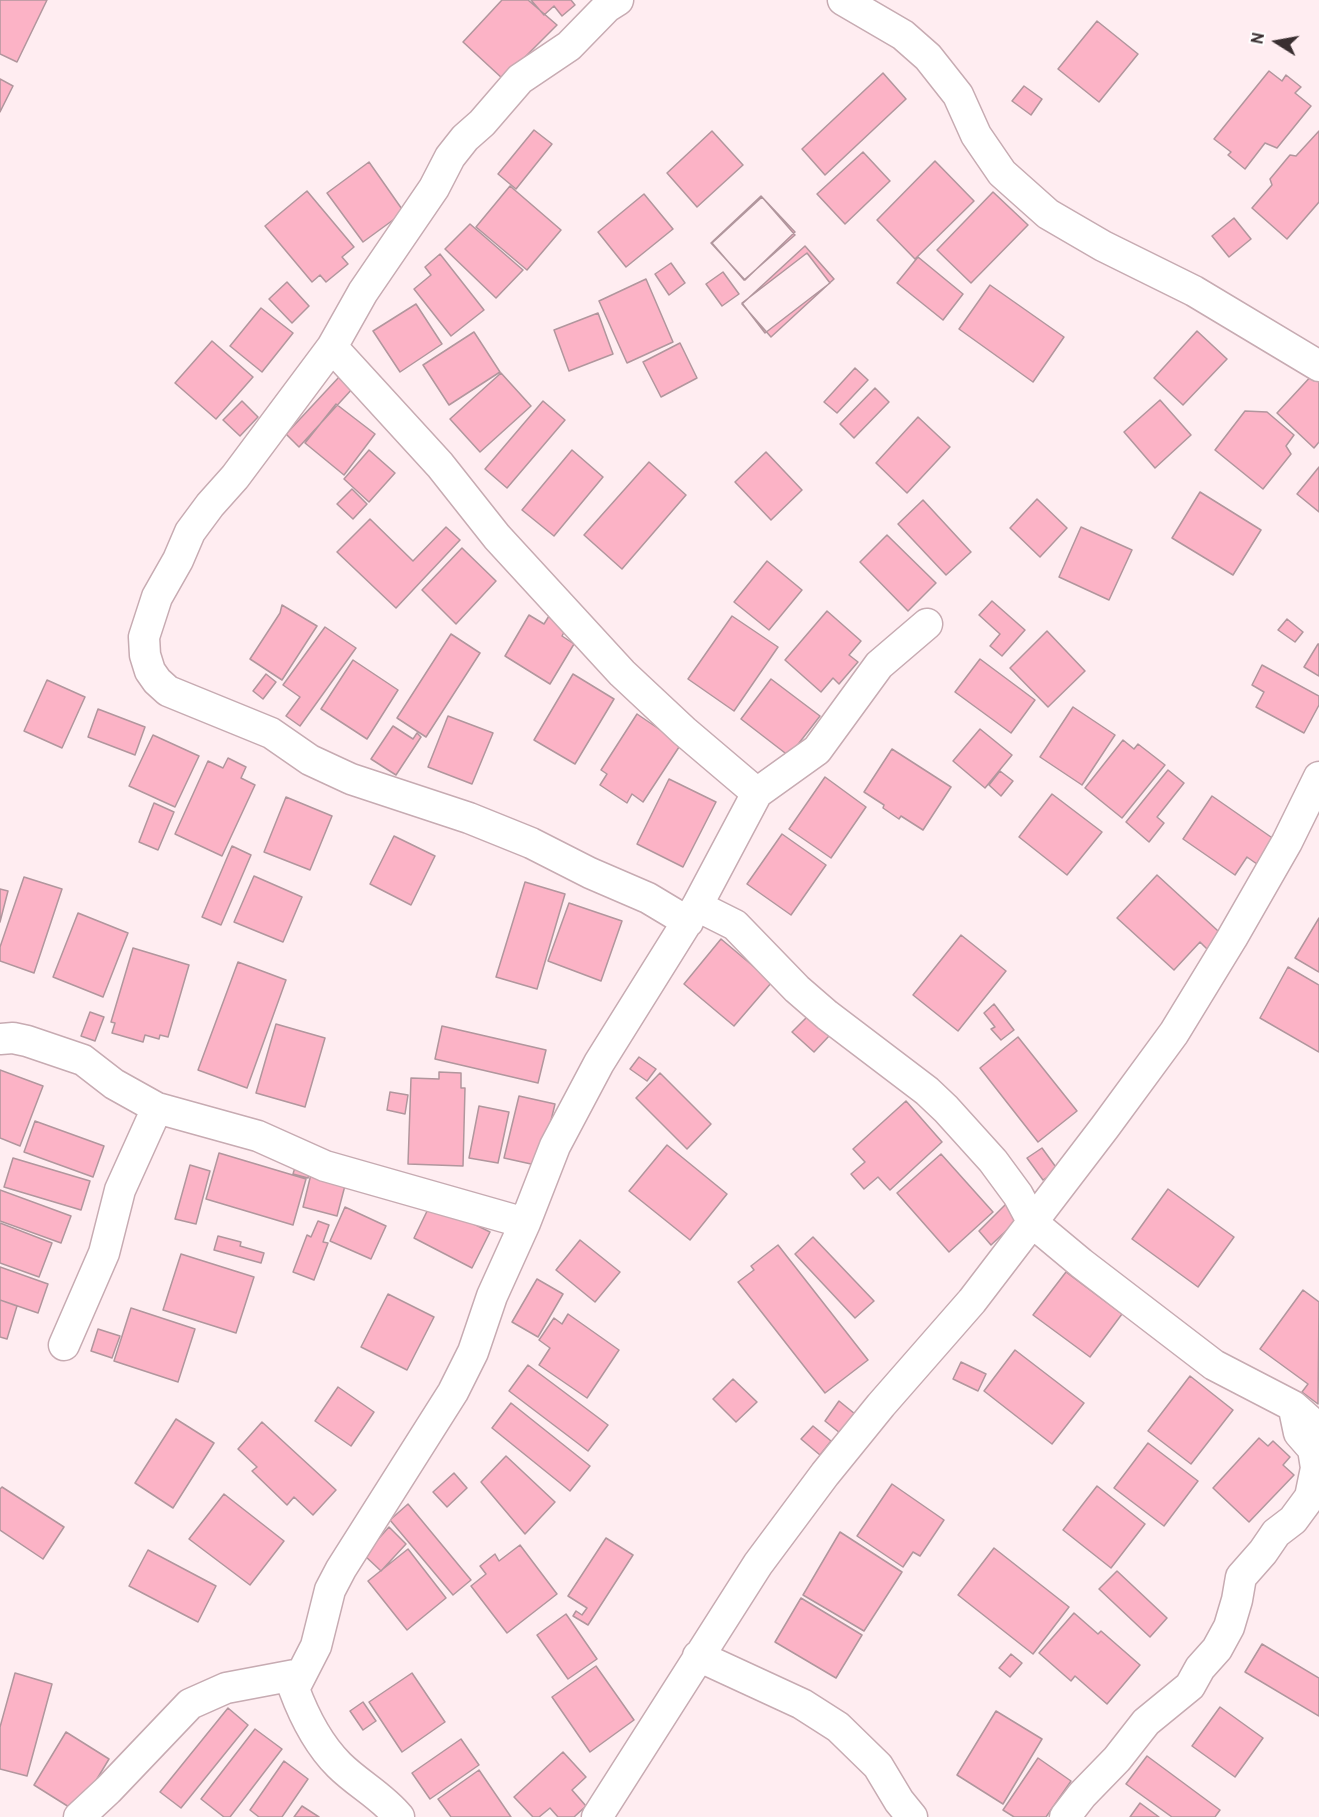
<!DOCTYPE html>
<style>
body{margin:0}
#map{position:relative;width:1319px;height:1817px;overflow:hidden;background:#ffedf1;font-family:Overpass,sans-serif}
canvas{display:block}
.north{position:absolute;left:1247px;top:12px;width:60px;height:60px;-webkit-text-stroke:4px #fff;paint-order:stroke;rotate:281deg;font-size:16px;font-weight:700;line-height:24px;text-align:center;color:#392e30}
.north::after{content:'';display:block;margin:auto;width:21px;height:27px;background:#392e30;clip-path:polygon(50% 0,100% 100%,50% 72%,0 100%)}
</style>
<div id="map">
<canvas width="1319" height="1817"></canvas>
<div class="north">N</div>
</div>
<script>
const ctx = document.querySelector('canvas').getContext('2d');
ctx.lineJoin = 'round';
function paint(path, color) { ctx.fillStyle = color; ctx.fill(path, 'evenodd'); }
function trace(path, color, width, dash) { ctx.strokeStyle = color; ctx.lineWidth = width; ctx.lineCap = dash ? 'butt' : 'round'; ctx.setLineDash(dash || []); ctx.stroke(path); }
const building = new Path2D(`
 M0,0H47L17,62L0,54Z
 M502,0H528L557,25L503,79L463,42Z
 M531,0H571L575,5L562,16L554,6L544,15Z
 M1097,21L1138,54L1099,102L1058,69Z
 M1269,71L1282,81L1286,75L1301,87L1295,93L1311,106L1277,148L1265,143L1245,169L1228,155L1231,152L1214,139Z
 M883,73L906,99L825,175L802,149Z
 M0,79L13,86L0,112Z
 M1024,86L1042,99L1031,115L1012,101Z
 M534,130L552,144L516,189L498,174Z
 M712,131L743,165L697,207L667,173Z
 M1319,131V202L1287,239L1252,208L1272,185L1270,179L1290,155L1296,156Z
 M863,152L890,181L845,224L817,194Z
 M935,161L974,201L915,259L877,220Z
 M369,162L404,212L363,242L327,193Z
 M510,186L561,230L527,270L476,227Z
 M307,191L354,247L342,257L348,264L326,282L320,275L312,282L265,226Z
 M993,192L1028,225L971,283L937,250Z
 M644,194L673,229L626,267L598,232Z
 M761,196L795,232L745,280L711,243Z
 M762,197L795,235L744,280L712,243Z
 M1234,218L1251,239L1229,257L1212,236Z
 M470,224L523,270L496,298L445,249Z
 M805,246L834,279L771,337L742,304Z
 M807,253L830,283L765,333L742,303Z
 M440,254L484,310L451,336L414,289L431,275L425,267Z
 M918,257L963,294L943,320L897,283Z
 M671,263L685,283L669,295L655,274Z
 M723,272L739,294L722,306L706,284Z
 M646,279L673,342L627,363L599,301Z
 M287,282L309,306L292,323L269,299Z
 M990,285L1064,337L1033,382L959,329Z
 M416,304L442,344L400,372L373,331Z
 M261,308L293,333L262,372L230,346Z
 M598,313L613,354L569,371L554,330Z
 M1197,331L1227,359L1183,405L1154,378Z
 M474,332L500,372L449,405L423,365Z
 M212,341L253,377L216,419L175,383Z
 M680,343L697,378L661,397L643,362Z
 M855,368L868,380L837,413L824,402Z
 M501,373L531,406L480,452L450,419Z
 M1314,373L1319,377V442L1314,448L1277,413Z
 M340,376L353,388L299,447L286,434Z
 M875,388L889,402L854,438L840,424Z
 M1160,400L1191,435L1155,468L1124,432Z
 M242,401L258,417L240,436L223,420Z
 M543,401L565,420L507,488L485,469Z
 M336,404L375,434L344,475L305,443Z
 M1245,411L1267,412L1294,435L1286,446L1291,454L1263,489L1215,450Z
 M918,417L950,447L907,493L876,463Z
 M369,450L395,473L369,502L344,479Z
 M572,450L603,477L554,536L522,510Z
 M766,452L802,490L771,520L735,482Z
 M649,462L686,495L622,569L584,535Z
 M1319,467V512L1297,494Z
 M352,489L367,504L353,519L337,504Z
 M1200,492L1261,530L1233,575L1172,538Z
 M1037,499L1067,528L1040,557L1010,528Z
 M923,500L971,552L946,575L898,524Z
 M370,519L413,561L446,527L460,540L396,608L337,552Z
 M1081,527L1132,550L1109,600L1059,577Z
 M887,535L936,583L908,611L860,562Z
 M462,548L496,581L456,624L422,590Z
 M767,561L802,590L769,630L734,602Z
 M992,601L1025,630L1002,656L990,646L1000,634L979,615Z
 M282,605L317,626L282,680L250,659L280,613Z
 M827,611L861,641L849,655L858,662L839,684L833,678L821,692L785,660Z
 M529,615L544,624L549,616L567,627L562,636L574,644L550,684L505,656Z
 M732,616L778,647L734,711L688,679Z
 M1287,619L1303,632L1295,642L1278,630Z
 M325,627L356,648L300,726L286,716L300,697L283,685Z
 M1047,631L1085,671L1048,707L1010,668Z
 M451,634L480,653L426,737L397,718Z
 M1318,644H1319V676L1304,667Z
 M980,659L1035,700L1011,733L955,692Z
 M353,660L398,690L367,739L321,709Z
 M1262,665L1319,696V705L1304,733L1256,707L1264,692L1252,685Z
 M266,674L276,682L263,699L253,691Z
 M573,674L614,699L575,764L534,740Z
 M771,679L820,716L789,756L741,719Z
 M47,680L85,697L62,748L24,731Z
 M1073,707L1115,735L1082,785L1040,757Z
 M98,709L145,727L135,755L88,737Z
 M637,714L681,744L643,802L632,794L627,803L600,785L607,774L601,770Z
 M448,716L493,733L472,784L428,767Z
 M393,726L413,739L417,733L421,737L396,775L371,759Z
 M980,729L1012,755L985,788L953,761Z
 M153,735L199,756L175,807L129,786Z
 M1123,740L1134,749L1138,744L1165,765L1122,818L1085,788Z
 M892,749L951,787L923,830L901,816L899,819L883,808L884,805L864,792Z
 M228,758L246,767L241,778L255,785L222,856L175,834L208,761L223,768Z
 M1168,770L1184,783L1157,817L1164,823L1149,842L1126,822Z
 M1000,771L1013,781L1001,796L989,785Z
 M825,777L866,807L831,858L789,829Z
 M669,779L716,802L683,867L637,844Z
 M1052,794L1102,832L1067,875L1019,837Z
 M1212,796L1281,844L1264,869L1247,857L1235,875L1183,839Z
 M286,797L332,816L310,870L264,852Z
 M154,803L174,812L158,850L139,842Z
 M782,834L826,865L791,915L747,884Z
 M394,836L435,856L411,905L370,884Z
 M232,846L251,855L221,925L202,917Z
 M1157,875L1229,941L1214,956L1200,942L1174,970L1117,918Z
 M254,876L302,897L283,942L234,922Z
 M24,877L62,889L34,973L0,961V947Z
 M525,882L565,894L537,989L496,977Z
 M0,889L8,891L0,922Z
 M569,903L622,921L601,981L548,961Z
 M78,913L128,933L103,997L53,977Z
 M1319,918V972L1295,958Z
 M961,935L1006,971L958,1031L913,995Z
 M721,939L772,982L734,1026L684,984Z
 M133,948L189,965L168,1037L160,1035L159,1039L145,1035L143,1042L112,1033L115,1023L111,1022Z
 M238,962L286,980L247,1088L198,1070Z
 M1288,967L1319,985V1052L1260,1018Z
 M994,1004L1014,1030L1001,1040L991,1029L995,1027L984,1013Z
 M90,1012L104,1017L95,1041L81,1036Z
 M809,1015L830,1035L814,1052L792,1032Z
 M276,1024L325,1038L305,1107L256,1093Z
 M442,1026L546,1050L538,1083L435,1059Z
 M1018,1037L1077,1111L1038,1142L980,1068Z
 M639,1057L656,1069L647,1081L630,1069Z
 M0,1070L43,1086L20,1146L0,1138Z
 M439,1072L461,1073V1088H465L463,1166L408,1164L411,1078L439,1079Z
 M660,1073L711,1124L687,1149L636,1098Z
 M390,1092L408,1095L405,1114L387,1110Z
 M519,1096L555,1104L540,1166L504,1158Z
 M906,1101L942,1142L890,1190L878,1177L864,1189L851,1174L865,1162L853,1149Z
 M479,1106L509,1112L498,1163L469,1158Z
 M35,1121L104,1146L93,1177L24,1152Z
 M667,1145L727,1194L690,1240L629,1191Z
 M1042,1148L1058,1170L1043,1180L1027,1158Z
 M219,1153L306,1179L293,1225L206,1199Z
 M941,1154L993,1212L949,1252L897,1193Z
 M13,1158L90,1181L81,1210L4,1187Z
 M297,1161L311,1165L308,1178L293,1174Z
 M190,1165L210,1171L196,1224L175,1219Z
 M312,1170L347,1178L337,1216L303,1207Z
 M1168,1189L1234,1237L1198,1287L1132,1239Z
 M0,1190L71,1216L61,1243L0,1221Z
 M1009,1201L1023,1215L991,1245L979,1231Z
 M431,1203L490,1232L472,1268L414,1238Z
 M345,1207L386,1226L371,1259L330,1241Z
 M318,1221L329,1225L323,1242L328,1243L314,1280L293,1272L307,1235L311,1237Z
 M0,1223L52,1243L39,1277L0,1263Z
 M218,1236L241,1242L240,1246L264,1253L261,1263L214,1250Z
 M813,1237L874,1301L855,1318L795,1254Z
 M580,1240L620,1272L595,1302L556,1270Z
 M778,1245L868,1360L825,1393L738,1282L754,1270L751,1266Z
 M181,1254L254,1277L236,1333L163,1310Z
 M0,1267L48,1284L38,1313L0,1300Z
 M1066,1272L1122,1314L1090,1357L1033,1315Z
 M537,1279L563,1294L538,1337L512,1322Z
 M1303,1290L1319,1302L1318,1404L1302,1392L1308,1384L1260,1349Z
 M388,1294L434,1317L407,1370L361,1347Z
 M0,1300L17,1306L7,1339L0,1337Z
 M131,1308L195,1329L178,1382L114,1361Z
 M568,1314L619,1350L587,1398L539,1365L550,1348L539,1340L554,1318L562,1324Z
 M98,1329L120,1336L112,1358L91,1351Z
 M1015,1350L1084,1403L1052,1444L984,1391Z
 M961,1362L986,1374L978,1391L953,1379Z
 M528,1365L608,1425L588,1451L509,1391Z
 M1190,1376L1233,1410L1191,1464L1148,1431Z
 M733,1379L757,1402L736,1422L713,1399Z
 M338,1387L374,1412L351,1446L315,1421Z
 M839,1401L855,1414L840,1433L825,1421Z
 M511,1403L590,1466L570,1491L492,1428Z
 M176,1419L214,1443L173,1508L135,1483Z
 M262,1422L336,1490L313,1515L294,1497L287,1505L252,1471L257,1467L238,1449Z
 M813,1426L831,1441L820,1455L801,1439Z
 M1259,1438L1268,1446L1273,1441L1290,1457L1283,1465L1294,1475L1249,1522L1213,1488Z
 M1148,1443L1198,1481L1164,1526L1114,1488Z
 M506,1456L555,1502L525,1534L481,1482Z
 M454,1473L467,1488L447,1507L433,1492Z
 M892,1484L944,1520L920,1556L913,1552L903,1567L857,1536Z
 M1097,1486L1145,1524L1111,1568L1063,1530Z
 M2,1487L64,1527L43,1559L0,1530V1489Z
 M224,1494L284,1541L250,1585L189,1539Z
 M408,1504L471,1580L453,1595L390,1520Z
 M389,1527L406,1544L381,1571L364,1555Z
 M840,1532L902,1572L864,1631L803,1595Z
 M606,1538L633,1555L588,1625L573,1616L576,1611L582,1615L587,1608L568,1596Z
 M520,1545L557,1594L507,1633L471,1586L486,1574L480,1566L495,1554L499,1561Z
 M994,1548L1069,1607L1033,1654L958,1595Z
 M408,1549L446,1598L407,1630L368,1581Z
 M148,1550L216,1586L198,1622L129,1586Z
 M1117,1571L1167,1618L1150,1637L1099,1589Z
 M801,1598L862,1635L836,1678L775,1642Z
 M1074,1613L1098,1634L1101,1631L1140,1665L1107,1704L1075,1676L1071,1681L1039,1653Z
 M566,1614L597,1659L568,1679L537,1635Z
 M1262,1644L1319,1678V1716L1245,1672Z
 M1011,1654L1022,1663L1010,1677L999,1668Z
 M596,1666L634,1720L590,1752L552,1697Z
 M15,1673L52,1684L27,1776L0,1769V1727Z
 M412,1673L445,1722L402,1752L369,1702Z
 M363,1702L376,1721L363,1730L350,1711Z
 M1220,1707L1263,1738L1235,1777L1192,1746Z
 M228,1708L248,1725L181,1808L160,1792Z
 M996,1711L1042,1739L1003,1804L957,1775Z
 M255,1729L282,1749L230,1817H224L201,1799Z
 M66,1732L109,1759L77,1812L34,1785Z
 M461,1739L479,1765L430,1799L412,1773Z
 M563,1752L586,1777L572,1790L586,1806L574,1817H558L550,1808L539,1817H533L514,1797Z
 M1147,1756L1220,1810L1215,1817H1172L1126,1784Z
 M1038,1758L1071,1781L1046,1817H1014L1003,1810Z
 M284,1761L308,1779L282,1817H259L250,1810Z
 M479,1770L511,1817H451L438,1799Z
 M1140,1803L1159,1817H1130Z
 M302,1806L319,1817H294Z`);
const street = new Path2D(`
 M618,0L607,7L569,46L520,79L482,123L465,138L450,157L434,188L363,292L332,347L235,477L210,505L190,532L178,560L157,597L144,637L145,655L150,671L157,681L168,691L271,733L310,760L351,779L469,818L531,843L590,873L648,898L688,922
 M843,0L903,35L928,57L958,95L976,135L1002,173L1048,214L1103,246L1194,291L1319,366
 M332,347L440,465L497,537L622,673L684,731L757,793
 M697,906L735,925L797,989L827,1015L927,1091L946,1109L993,1161L1018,1195L1033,1223L1081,1263L1214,1365L1293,1406L1319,1429
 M0,1039L13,1038L27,1041L83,1060L114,1084L157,1108L258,1136L325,1166L525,1223
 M64,1345L104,1253L120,1190L157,1108
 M698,1656L802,1704L838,1727L878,1766L899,1801L912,1817
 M79,1817L108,1790L190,1704L226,1688L300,1674
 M399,1817C382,1796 358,1784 339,1765C318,1744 304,1716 294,1689L316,1646L330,1590L341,1569L453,1392L473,1352L492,1296L525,1223L555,1146L599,1063L697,906L757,793L817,750L879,665L927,624
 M597,1817L758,1564L825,1474L881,1405L972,1301L1105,1127L1174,1033L1232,938L1287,842L1319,777
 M1065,1817L1082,1795L1117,1759L1146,1722L1190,1686L1200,1668L1217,1649L1229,1627L1237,1600L1241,1577L1263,1552L1276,1533L1293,1520L1310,1497L1316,1468L1313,1449L1299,1433L1295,1414`);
paint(building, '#fcb3c6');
trace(building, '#b1969d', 1.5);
trace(street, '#c7abb2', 33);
trace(street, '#fff', 30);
</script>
